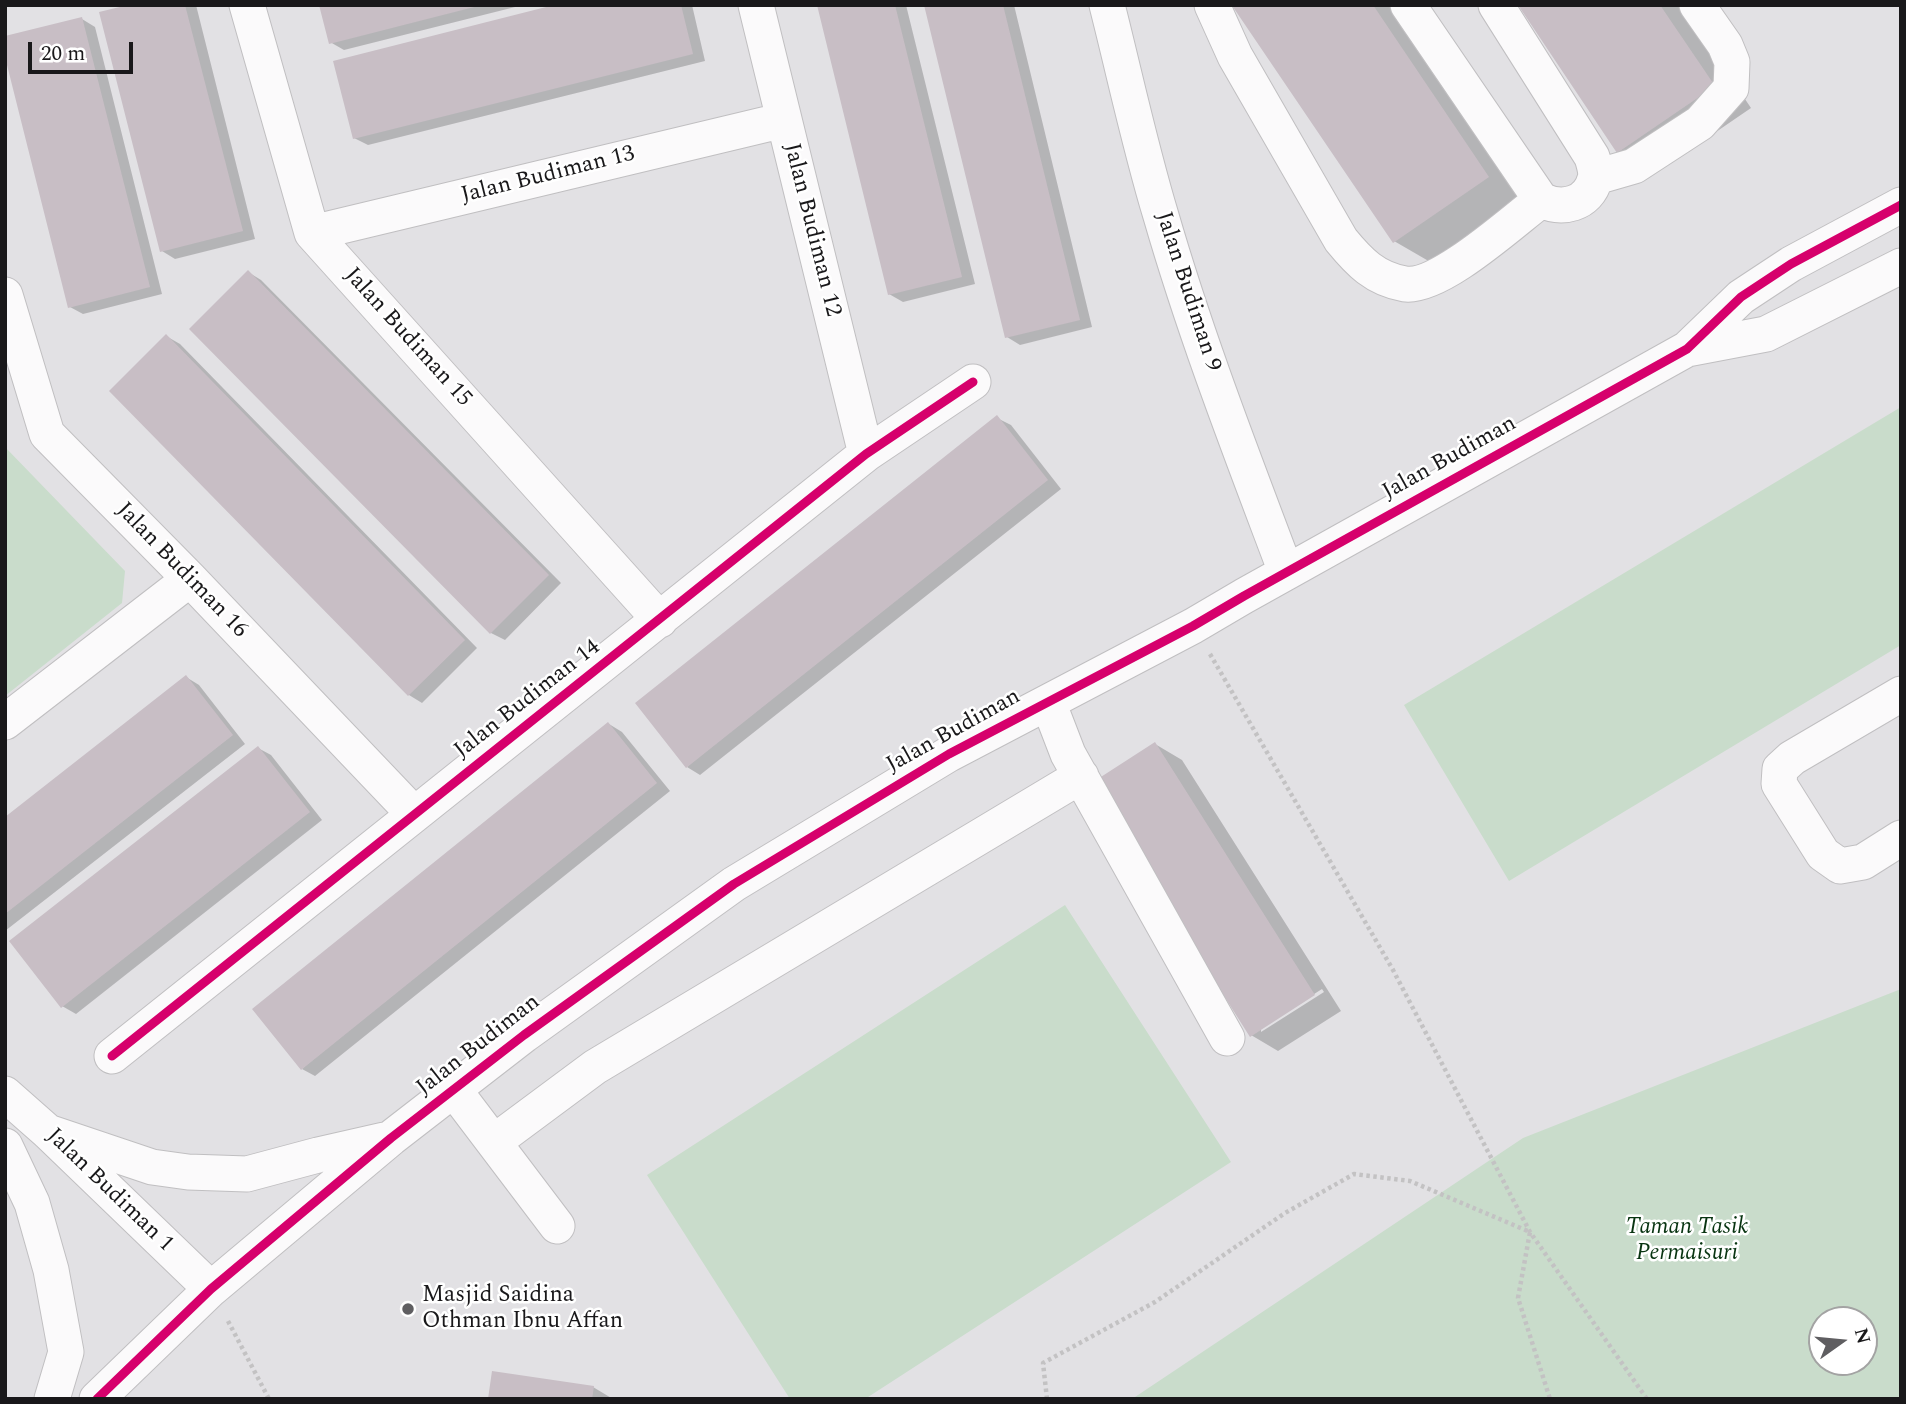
<!DOCTYPE html>
<style>
body{margin:0}
#map{position:relative;width:1906px;height:1404px;overflow:hidden;background:#e2e1e4;font-family:Spectral,serif}
canvas{display:block}
.frame{position:absolute;inset:0;border:7px solid #19181a;pointer-events:none}
.north{position:absolute;left:1808px;top:1306px;width:70px;height:70px;box-sizing:border-box;background:#fff;border:2px solid #a3a3a3;border-radius:50%;rotate:75deg;font-size:19px;font-weight:700;line-height:28px;text-align:center;color:#19181a}
.north::after{content:'';display:block;margin:auto;width:24px;height:32px;background:#5f5e61;clip-path:polygon(50% 0,100% 100%,50% 72%,0 100%)}
.scale{position:absolute;left:28px;top:42px;width:105px;height:32px;box-sizing:border-box;border:4px solid #19181a;border-top:0;padding-left:9px;font-size:21px;line-height:24px;white-space:nowrap;color:#19181a;-webkit-text-stroke:5px #fff;paint-order:stroke}
</style>
<div id="map">
<canvas width="1906" height="1404"></canvas>
<div class="frame"></div>
<div class="north">N</div>
<div class="scale">20 m</div>
</div>
<script>
const ctx = document.querySelector('canvas').getContext('2d');
ctx.lineJoin = 'round';
function paint(path, color) { ctx.fillStyle = color; ctx.fill(path, 'evenodd'); }
function trace(path, color, width, dash) { ctx.strokeStyle = color; ctx.lineWidth = width; ctx.lineCap = dash ? 'butt' : 'round'; ctx.setLineDash(dash || []); ctx.stroke(path); }
function label(font, color, halo, rows, align = 'center') {
  ctx.font = font + ' Spectral,serif'; ctx.lineWidth = 5; ctx.setLineDash([]); ctx.textBaseline = 'middle'; ctx.strokeStyle = halo; ctx.fillStyle = color; for (const [text, x, y, turn = 0] of rows) {
    ctx.save(); ctx.translate(x, y); ctx.rotate((+turn || 0) * Math.PI / 180); ctx.textAlign = isNaN(turn) ? turn : align; if (halo) ctx.strokeText(text, 0, 0); ctx.fillText(text, 0, 0); ctx.restore();
  }
}
const green = new Path2D(`
 M1901,407V645L1509,881L1404,705Z
 M5,447L125,571L122,603L5,696Z
 M1065,905L1231,1162L865,1399H790L647,1175Z
 M1901,989V1399H1132L1523,1138ZM1822,1320H1864V1362H1822Z`);
const shadow = new Path2D(`
 M135,5H196L255,239L175,259L162,251Z
 M321,5H523L344,50L330,42Z
 M563,5H692L705,61L368,145L354,138Z
 M818,5H906L975,284L903,302L889,294Z
 M926,5H1014L1092,327L1020,345L1007,337Z
 M1238,5H1395L1526,199L1432,263L1394,241Z
 M1520,5H1682L1751,108L1656,173L1618,152Z
 M82,19L95,27L162,294L83,314L70,307Z
 M248,272L261,280L561,583L505,640L491,633L191,329Z
 M166,336L180,344L477,648L422,703L409,695Z
 M997,418L1011,425L1061,489L700,775L687,767Z
 M186,677L199,685L245,744L5,931V819Z
 M609,724L622,732L670,791L315,1076L302,1069Z
 M1155,744L1182,760L1341,1011L1278,1051L1251,1035ZM1322,989L1324,992L1261,1032V1028Z
 M258,748L271,755L322,820L76,1014L62,1006Z
 M593,1387L613,1399H489Z`);
const building = new Path2D(`
 M128,5H185L243,231L160,252L99,12Z
 M319,5H478V6L329,44Z
 M554,5H681L693,54L353,139L333,61Z
 M817,5H895L962,277L888,295Z
 M924,5H1003L1080,320L1005,338Z
 M1235,5H1373L1489,177L1393,243L1233,7Z
 M1518,5H1660L1715,86L1617,153Z
 M82,17L150,287L68,308L5,57V36Z
 M248,270L549,575L490,634L189,329Z
 M166,334L465,640L408,696L109,391Z
 M997,415L1048,480L686,768L635,703Z
 M186,675L233,735L5,914V817Z
 M608,722L657,783L301,1070L252,1009Z
 M1155,742L1315,995L1250,1037L1090,784Z
 M258,746L310,812L61,1008L9,941Z
 M492,1371L594,1386L592,1399H488Z`);
const path = new Path2D(`
 M1210,654L1393,970L1530,1232L1647,1399
 M228,1321L269,1399
 M1047,1399L1043,1363L1155,1302L1285,1213L1354,1174L1410,1181L1530,1232L1518,1298L1550,1399`);
const minor = new Path2D(`
 M247,5L312,233L660,620
 M756,5L866,454
 M1107,5C1125,76 1140,147 1161,216C1196,337 1242,455 1286,572
 M1212,5L1235,56L1341,240C1359,262 1375,279 1405,284C1439,289 1513,221 1541,200
 M1408,5L1541,200C1562,210 1588,205 1595,179C1597,173 1594,164 1592,157L1496,5
 M1596,177L1634,166L1700,123L1731,88L1732,62L1725,45L1697,5
 M312,233L784,120
 M5,295L47,434L190,579L414,814
 M1687,349L1766,334L1901,266
 M1901,694L1792,758L1780,769L1779,784L1823,854L1840,866L1863,862L1901,838
 M1048,702L1068,754L1227,1038
 M5,722L190,579
 M112,1056L866,454L973,382
 M454,1090L557,1226
 M5,1094L48,1132L211,1289
 M48,1132L152,1167L188,1172L247,1174L318,1155L384,1140
 M494,1142L595,1067L1081,776
 M5,1146L32,1203L51,1270L66,1352L52,1399
 M97,1399L211,1289L391,1138L524,1035L734,884L949,754L1193,626L1244,596L1687,349L1741,297L1791,264L1901,205`);
const cycleway = new Path2D(`
 M112,1056L866,454L973,382
 M97,1399L211,1289L391,1138L524,1035L734,884L949,754L1193,626L1244,596L1687,349L1741,297L1791,264L1901,205`);
const markers = [
 [408,1309,7,"#5f5e61"]
];
const streetNames = [
 ["Jalan Budiman 13",548,176,-14],
 ["Jalan Budiman 12",811,230,76],
 ["Jalan Budiman 9",1187,292,72],
 ["Jalan Budiman 15",407,338,48],
 ["Jalan Budiman",1450,459,-29],
 ["Jalan Budiman 16",181,571,46],
 ["Jalan Budiman 14",528,700,-38],
 ["Jalan Budiman",954,732,-29],
 ["Jalan Budiman",479,1046,-38],
 ["Jalan Budiman 1",109,1191,44]
];
const parkNames = [
 ["Taman Tasik",1687,1228],
 ["Permaisuri",1687,1254]
];
const poiNames = [
 ["Masjid Saidina",422,1296],
 ["Othman Ibnu Affan",422,1322]
];
paint(green, '#c9dccb');
paint(shadow, '#0003');
paint(building, '#c8bec5');
trace(minor, '#c0bfc1', 37);
trace(path, '#c3c2c3', 4.5, [3.5, 3.5]);
trace(minor, '#fbfafb', 35);
trace(cycleway, '#d6006c', 9);
for (const [x, y, r, color] of markers) { const dot = new Path2D(); dot.arc(x, y, r, 0, 2 * Math.PI); ctx.fillStyle = color; ctx.fill(dot); trace(dot, '#fff', 2.5); }
label('23px', '#19181a', '#fff', streetNames);
label('italic 23px', '#083411', '#fff', parkNames);
label('23px', '#19181a', '#fff', poiNames, 'left');
</script>
